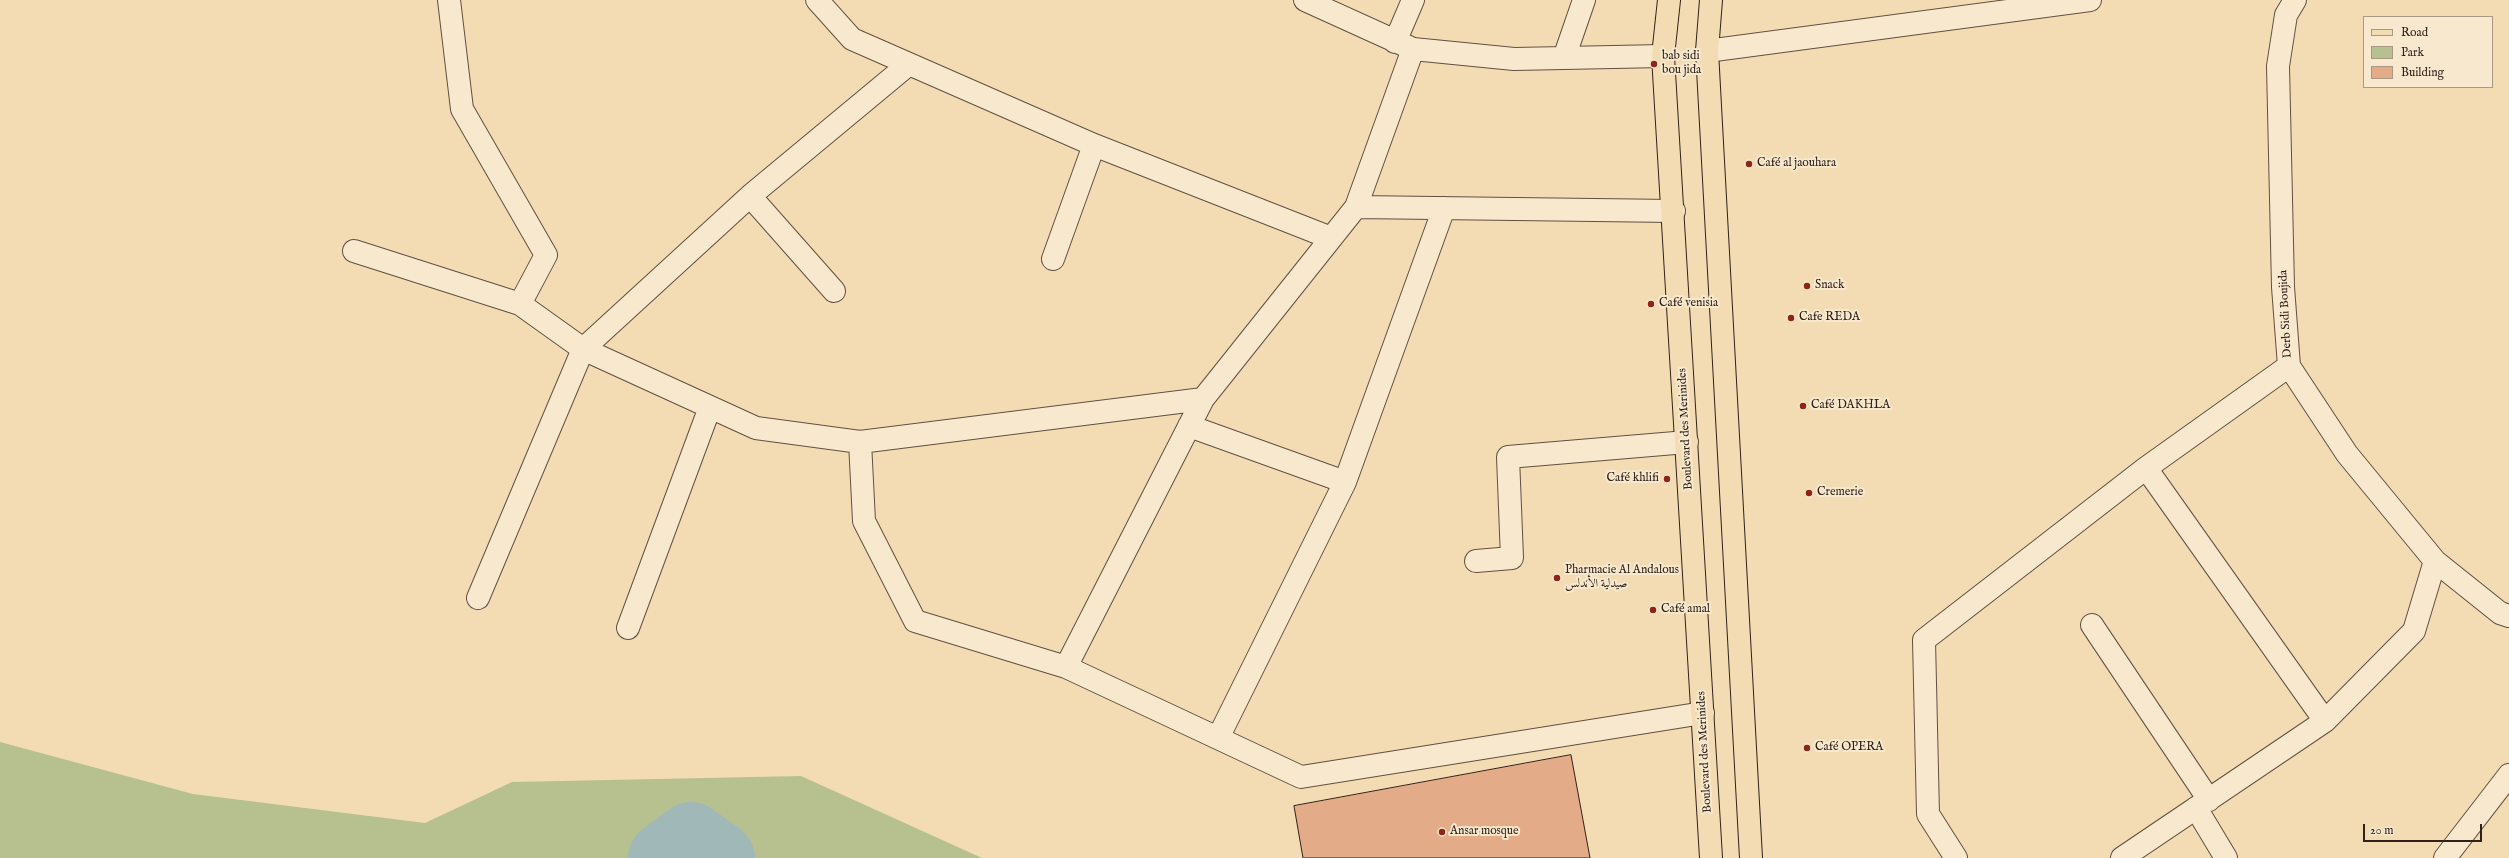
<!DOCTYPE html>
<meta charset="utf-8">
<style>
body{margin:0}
#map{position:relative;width:2509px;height:858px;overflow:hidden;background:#f3dcb4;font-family:"IM FELL English",serif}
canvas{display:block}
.legend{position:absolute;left:2363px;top:16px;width:130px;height:72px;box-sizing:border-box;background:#f7e8ce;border:1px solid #a89886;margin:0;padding:5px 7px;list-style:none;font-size:12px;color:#322119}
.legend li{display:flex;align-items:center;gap:8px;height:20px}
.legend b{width:20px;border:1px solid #a89886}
.scale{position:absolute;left:2363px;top:824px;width:119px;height:18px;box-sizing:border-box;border:2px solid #322119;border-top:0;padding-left:5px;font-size:12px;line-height:14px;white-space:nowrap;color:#322119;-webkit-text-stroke:3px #f7e8ce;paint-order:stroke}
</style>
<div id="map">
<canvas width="2509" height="858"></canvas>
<ul class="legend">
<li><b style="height:5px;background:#f3dcb4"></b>Road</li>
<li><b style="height:11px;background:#b7c190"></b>Park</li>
<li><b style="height:11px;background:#e3ab87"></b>Building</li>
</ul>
<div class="scale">20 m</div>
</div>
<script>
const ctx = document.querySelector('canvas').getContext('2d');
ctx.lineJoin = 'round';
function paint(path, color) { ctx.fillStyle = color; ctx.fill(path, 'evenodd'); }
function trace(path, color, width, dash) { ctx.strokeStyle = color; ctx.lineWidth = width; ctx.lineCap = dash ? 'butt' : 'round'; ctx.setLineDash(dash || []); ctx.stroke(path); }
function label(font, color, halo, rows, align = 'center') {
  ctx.font = font + ' "IM FELL English",Amiri,serif'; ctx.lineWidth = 4; ctx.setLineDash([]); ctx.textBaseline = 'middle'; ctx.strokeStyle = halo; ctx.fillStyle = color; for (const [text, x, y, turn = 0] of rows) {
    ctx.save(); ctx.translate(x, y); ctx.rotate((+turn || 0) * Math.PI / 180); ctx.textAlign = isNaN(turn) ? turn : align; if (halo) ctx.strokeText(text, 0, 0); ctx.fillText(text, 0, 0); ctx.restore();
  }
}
const green = new Path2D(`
 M0,742L193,794L425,823L512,782L801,776L982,858H0Z`);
const river = new Path2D(`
 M664,858L691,838L719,858`);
const building = new Path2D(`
 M1571,755L1590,858H1303L1294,806Z`);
const street = new Path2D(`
 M449,0L462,109L546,255L520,304
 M817,0L852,39L1094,145L1331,238
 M1305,0L1413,49L1514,59L1663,56
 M2295,0L2286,15L2278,66L2283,287L2289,366L2347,454L2435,561L2500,613L2509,616
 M1395,42L1413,0
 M1707,51L2090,0
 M1564,58L1584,0
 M750,196L834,291
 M1356,207L1674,211
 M354,251L520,304L583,349L756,428L860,442L1203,399L1356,207L1413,49
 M1053,259L1094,145
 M1189,426L1345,482
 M860,442L864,521L915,621L1066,667L1301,777L1703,713
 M2146,468L2325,721
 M1476,561L1512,558L1508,457L1687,442
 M478,598L583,349L750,196L909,64
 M2092,625L2209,800
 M628,628L710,407
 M1066,667L1203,399
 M1218,738L1345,482L1444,208
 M2196,808L2226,858
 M1956,858L1928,814L1924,640L2146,468L2289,366
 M2122,858L2325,721L2414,631L2435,561
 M2445,858L2509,775`);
const primary = new Path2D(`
 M1669,0L1663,56L1711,858
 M1711,0L1707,51L1751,858`);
const markers = [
 [1654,64,4,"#8f2418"],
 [1749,164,4,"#8f2418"],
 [1807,286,4,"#8f2418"],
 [1651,304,4,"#8f2418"],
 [1791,318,4,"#8f2418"],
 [1803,406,4,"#8f2418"],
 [1667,479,4,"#8f2418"],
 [1809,493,4,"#8f2418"],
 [1557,578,4,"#8f2418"],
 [1653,610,4,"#8f2418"],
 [1807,748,4,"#8f2418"],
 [1442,832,4,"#8f2418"]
];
const poiNames = [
 ["bab sidi",1662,57],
 ["bou jida",1662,71],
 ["Café al jaouhara",1757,164],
 ["Snack",1815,286],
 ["Café venisia",1659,304],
 ["Cafe REDA",1799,318],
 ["Café DAKHLA",1811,406],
 ["Café khlifi",1659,479,"right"],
 ["Cremerie",1817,493],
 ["Pharmacie Al Andalous",1565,571],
 ["صيدلية الأندلس",1565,585],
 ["Café amal",1661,610],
 ["Café OPERA",1815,748],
 ["Ansar mosque",1450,832]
];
const streetNames = [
 ["Derb Sidi Boujida",2286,314,-93],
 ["Boulevard des Merinides",1686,429,-93],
 ["Boulevard des Merinides",1705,752,-93]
];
paint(green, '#b7c190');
trace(river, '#a1b8b9', 72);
paint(building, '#e3ab87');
trace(building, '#322119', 1);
trace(street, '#625040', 24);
trace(primary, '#322119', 24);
trace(street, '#f7e8ce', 22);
trace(primary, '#f3dcb4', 22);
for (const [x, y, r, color] of markers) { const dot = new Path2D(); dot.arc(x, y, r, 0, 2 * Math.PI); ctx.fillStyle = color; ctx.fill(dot); trace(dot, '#f7e8ce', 1.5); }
label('12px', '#322119', '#f7e8ce', poiNames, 'left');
label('12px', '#322119', '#f7e8ce', streetNames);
</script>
